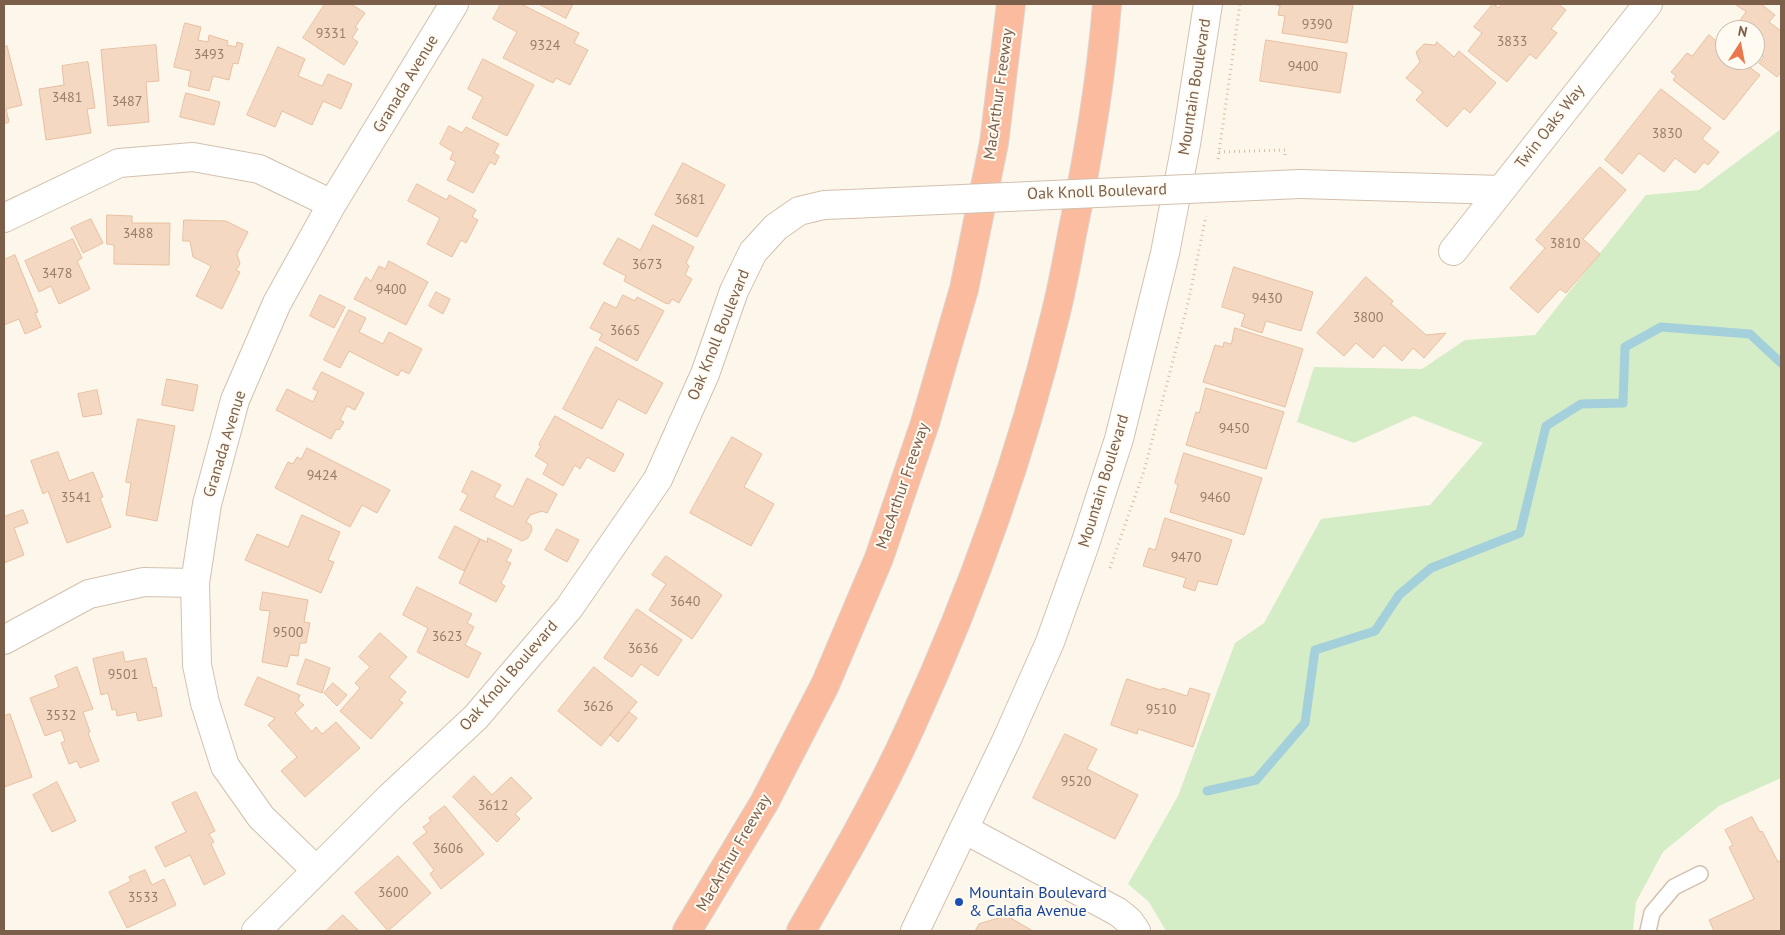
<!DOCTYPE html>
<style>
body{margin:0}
#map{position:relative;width:1785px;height:935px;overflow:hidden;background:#fdf7eb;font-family:"PT Sans",sans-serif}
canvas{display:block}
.frame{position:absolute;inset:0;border:5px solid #7b5f4b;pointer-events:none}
.north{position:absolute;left:1715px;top:20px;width:50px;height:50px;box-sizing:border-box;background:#fffbf2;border:1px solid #cabdaf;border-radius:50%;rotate:11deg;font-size:14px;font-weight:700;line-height:20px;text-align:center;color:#7b5f4b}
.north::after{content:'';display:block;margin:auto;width:18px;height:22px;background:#eb774c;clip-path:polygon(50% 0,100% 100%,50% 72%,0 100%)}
</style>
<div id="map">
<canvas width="1785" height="935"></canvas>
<div class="frame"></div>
<div class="north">N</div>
</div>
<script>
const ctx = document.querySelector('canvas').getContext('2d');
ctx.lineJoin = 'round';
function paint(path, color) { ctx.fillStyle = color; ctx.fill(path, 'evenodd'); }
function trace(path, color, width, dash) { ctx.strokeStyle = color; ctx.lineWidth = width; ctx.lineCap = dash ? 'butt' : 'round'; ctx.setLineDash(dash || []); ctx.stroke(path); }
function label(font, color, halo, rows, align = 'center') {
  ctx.font = font + ' "PT Sans",sans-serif'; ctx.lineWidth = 4; ctx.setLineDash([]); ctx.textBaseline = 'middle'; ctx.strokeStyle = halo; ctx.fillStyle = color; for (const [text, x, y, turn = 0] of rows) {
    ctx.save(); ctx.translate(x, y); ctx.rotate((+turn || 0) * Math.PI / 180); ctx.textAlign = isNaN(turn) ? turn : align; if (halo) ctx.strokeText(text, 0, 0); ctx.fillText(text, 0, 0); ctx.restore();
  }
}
const green = new Path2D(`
 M1781,129V778L1719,806L1663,852L1636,902L1633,931H1166L1149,902L1128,884L1178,796L1235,643L1264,623L1321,519L1430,505L1483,443L1414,416L1354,443L1297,422L1314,367L1422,369L1465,340L1535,335L1646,195L1699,190Z`);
const stream = new Path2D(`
 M1207,791L1256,780L1305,723L1315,650L1375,631L1399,595L1431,568L1520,533L1546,426L1581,404L1623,403L1625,347L1661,327L1750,334L1781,363`);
const building = new Path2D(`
 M325,4H351L365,13L355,27L358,29L352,38L358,42L344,65L303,38Z
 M501,4H521L579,33L574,43L588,50L570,85L556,78L553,83L503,58L517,32L493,19Z
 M539,4H573L566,18Z
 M1273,4H1353L1347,43L1282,33L1285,16L1278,15L1280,6Z
 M1493,4L1499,8L1502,4H1558L1566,10L1551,29L1557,33L1536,59L1530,54L1507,82L1468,51L1482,33L1474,27Z
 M1735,4H1761L1775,15L1769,22L1781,31V72L1777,77L1759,63L1764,57L1755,51V30H1733L1746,12Z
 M185,23L201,27L198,40L208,42L209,35L228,41L227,45L236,47L237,42L243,44L238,64L233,63L229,80L213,76L209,91L188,86L191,71L174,67Z
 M1709,35L1725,48V60H1740L1760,75L1724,120L1673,80L1676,76L1671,72L1687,53L1692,56Z
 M1266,40L1347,53L1340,93L1260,81Z
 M1437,42L1454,57L1459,51L1496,83L1470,113L1464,108L1447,127L1416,100L1423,92L1406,78L1420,62L1416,52L1424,44L1435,45Z
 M156,45L159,81L146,82L149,122L108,126L101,50Z
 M7,46L22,105L6,109L9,122L4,124V47Z
 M278,47L305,59L298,76L322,86L328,74L352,84L341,109L323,101L312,125L282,111L275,127L247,115Z
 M483,59L534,85L507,136L472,118L483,97L468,89Z
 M88,62L95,108L87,109L91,133L46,140L39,89L64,85L62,66Z
 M1661,89L1711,128L1702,139L1719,152L1708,165L1704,162L1695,173L1675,158L1664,172L1639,153L1622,174L1605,160Z
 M186,93L220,102L214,125L180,117Z
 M449,126L462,133L466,127L499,144L494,153L499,156L495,165L490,162L473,193L447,180L456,162L450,159L453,152L440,144Z
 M683,163L725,185L697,237L655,215Z
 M1600,167L1626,190L1583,239L1600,254L1566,293L1560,289L1538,313L1510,288L1545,248L1536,240Z
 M417,184L447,200L449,195L476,210L472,217L478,220L466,243L461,240L452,257L427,244L440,218L408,201Z
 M107,215L132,216V223H170L169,265L114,264V245L107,244Z
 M91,219L103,243L83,253L71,228Z
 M184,220L226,221L248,232L237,254L240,264L236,270L240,272L222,309L196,296L211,266L193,257L190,241H183Z
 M653,225L694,247L686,263L689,266L685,275L692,279L679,303L672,299L669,304L665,303L624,281L626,276L603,264L618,238L640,250Z
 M73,239L82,258L77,261L90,289L59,304L51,286L39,292L25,261Z
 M15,255L38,312L35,313L41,327L25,334L19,319L4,325V260Z
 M389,261L428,282L406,325L354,299L366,277L371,281L379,266L385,269Z
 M1234,267L1313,292L1301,331L1266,321L1262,333L1241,326L1245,314L1222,307Z
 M1366,277L1393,301L1391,304L1426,335L1446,333L1424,358L1413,348L1402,361L1384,345L1373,358L1356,343L1344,356L1317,333Z
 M436,292L450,299L443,314L429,306Z
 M320,295L345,307L334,328L310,316Z
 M623,295L635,301L637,297L664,311L637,361L599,340L602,334L590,328L604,302L616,308Z
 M349,310L366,318L359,332L383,344L389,332L422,349L409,374L401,370L398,376L349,351L340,368L324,360Z
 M1235,328L1303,349L1285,407L1203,382L1215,345L1223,347L1224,342L1231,344Z
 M596,347L663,383L646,414L618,399L602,429L563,409Z
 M322,372L364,393L355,410L347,406L340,420L344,422L339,430L336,429L331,439L276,410L287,389L313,402L318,391L313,389Z
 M167,379L198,385L193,411L162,405Z
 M1206,388L1284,412L1266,469L1186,445L1196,412L1199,413Z
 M97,390L102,414L83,417L78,394Z
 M555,416L624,454L614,472L587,457L580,469L575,465L563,486L543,474L548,464L535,456L541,446L539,445Z
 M138,419L175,426L157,521L126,515L131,483L126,482Z
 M732,437L762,454L744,487L774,504L751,546L690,513Z
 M307,448L390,490L377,513L362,505L350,527L275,488L288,462L293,464L297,457L301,459Z
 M58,452L69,481L93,472L103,497L100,498L111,527L67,543L48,491L43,494L31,461Z
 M1184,453L1262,478L1244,535L1170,512L1178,485L1175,483Z
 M472,471L501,485L494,497L513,507L527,478L557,494L547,513L542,511L530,515L526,522L531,525L532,530L528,538L522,541L460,510L468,495L462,492Z
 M23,510L28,523L14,528L24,555L4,563V517Z
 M302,515L340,532L328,560L334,562L321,593L245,560L257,534L288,547Z
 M1165,518L1232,540L1217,585L1198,581L1195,591L1183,587L1186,578L1143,566L1149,548L1155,550Z
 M455,526L480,539L464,571L439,558Z
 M557,529L579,540L567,562L545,550Z
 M488,538L512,550L506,561L511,563L501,583L505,586L496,602L459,583L480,539L487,542Z
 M666,556L722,595L692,639L649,610L666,584L652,575Z
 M417,587L472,614L467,623L474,627L465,645L481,653L468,678L417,652L428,628L403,615Z
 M263,592L308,600L304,622L310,623L306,643H300L298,656L290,655L287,667L262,662L270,611L260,610Z
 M637,609L682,640L658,676L641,664L632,677L604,658Z
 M380,633L407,657L389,677L406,692L399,700L403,703L371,739L340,711L360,688L355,683L370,667L359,657Z
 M123,652L125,662L146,658L153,688L156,687L162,716L138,721L136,712L117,716L116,709L112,710L108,693L101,695L93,659Z
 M306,659L330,668L322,693L297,684Z
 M77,667L93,709L83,712L90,732L88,733L99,761L80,768L77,761L69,764L61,743L65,741L61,730L45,736L30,698L59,687L55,676Z
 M594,667L637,702L601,746L558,711Z
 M258,677L300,695L298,700L304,705L295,713L312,732L316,727L322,734L336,722L360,748L305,797L281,771L297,757L268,725L275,718L245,705Z
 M1127,679L1161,690L1162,688L1187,696L1190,688L1210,694L1193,747L1138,729L1137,734L1111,725Z
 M333,683L347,695L337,706L324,693Z
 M629,712L637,718L618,742L610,735Z
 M10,714L32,777L4,787V716Z
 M1065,734L1097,749L1087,769L1138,795L1115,839L1033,798Z
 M474,776L492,795L511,777L532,798L515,814L520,819L497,842L453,797Z
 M57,782L76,821L52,832L33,795Z
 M196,792L215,831L209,834L214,842L211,844L225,874L204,885L190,855L165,867L155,847L186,832L172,803Z
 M445,806L484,854L441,889L430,874L434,870L413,843L427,832L423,827L431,821L429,818Z
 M1752,817L1760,832L1762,831L1778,862L1781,860V931H1714L1709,920L1754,899L1729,847L1733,845L1725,830Z
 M398,856L431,893L388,931L355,893Z
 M145,870L152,885L164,879L176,905L127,928L109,892L131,881L129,877Z
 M343,915L359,931H326Z
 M1007,916L1033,931H975L979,924Z`);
const path = new Path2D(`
 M1219,152L1285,150V157
 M1218,159L1240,4
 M1110,568L1144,471L1188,303L1206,216`);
const service = new Path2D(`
 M1648,931L1652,913L1674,887L1700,874`);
const minor = new Path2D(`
 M1300,184L1501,190
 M4,218L119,163L193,157L259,169L332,204
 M1453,251L1648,4
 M4,640L89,594L144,582L195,583
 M964,829L1118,912L1129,921L1136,931
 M316,870L261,817L225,766L205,703L197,665L195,583L207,504L235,400L277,303L332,204L454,4
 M256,931L390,797L476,717L569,608L658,479L705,374L734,291L753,252L776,227L799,211L824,205L850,204`);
const tertiary = new Path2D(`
 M915,931L1007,739L1050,642L1085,544L1119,439L1165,253L1186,144L1208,4`);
const motorway = new Path2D(`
 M687,931L764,803L825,685L879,558L925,423L964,289L994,143L1011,4
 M801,931C840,864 879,797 911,726C971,595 1021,457 1055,316C1062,289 1067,261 1072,234C1088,158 1101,81 1107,4`);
const minorBridge = new Path2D(`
 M850,204L1300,184`);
const markers = [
 [959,902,5,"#1a4fb4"]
];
const numberNames = [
 ["9390",1317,25],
 ["9331",331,34],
 ["3833",1512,42],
 ["9324",545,46],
 ["3493",209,55],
 ["9400",1303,67],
 ["3481",67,98],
 ["3487",127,102],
 ["3830",1667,134],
 ["3681",690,200],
 ["3488",138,234],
 ["3810",1565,244],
 ["3673",647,265],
 ["3478",57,274],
 ["9400",391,290],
 ["9430",1267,299],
 ["3800",1368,318],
 ["3665",625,331],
 ["9450",1234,429],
 ["9424",322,476],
 ["3541",76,498],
 ["9460",1215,498],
 ["9470",1186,558],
 ["3640",685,602],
 ["9500",288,633],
 ["3623",447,637],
 ["3636",643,649],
 ["9501",123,675],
 ["3626",598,707],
 ["9510",1161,710],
 ["3532",61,716],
 ["9520",1076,782],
 ["3612",493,806],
 ["3606",448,849],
 ["3600",393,893],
 ["3533",143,898]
];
const streetNames = [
 ["Granada Avenue",406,84,-59],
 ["Mountain Boulevard",1195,87,-81],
 ["MacArthur Freeway",999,94,-82],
 ["Twin Oaks Way",1550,127,-52],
 ["Oak Knoll Boulevard",1097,192,-2],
 ["Oak Knoll Boulevard",719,335,-68],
 ["Granada Avenue",225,444,-73],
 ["Mountain Boulevard",1104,481,-73],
 ["MacArthur Freeway",903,486,-71],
 ["Oak Knoll Boulevard",509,676,-49],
 ["MacArthur Freeway",734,853,-60]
];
const transitNames = [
 ["Mountain Boulevard",969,893],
 ["& Calafia Avenue",969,911]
];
paint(green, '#d5edc7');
trace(stream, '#a3d0db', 9);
paint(building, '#f4d8c1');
trace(building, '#e8bfa0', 1);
trace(service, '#d2c0ae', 18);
trace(minor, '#d2c0ae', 30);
trace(tertiary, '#d2c0ae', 30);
trace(motorway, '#ddd5d0', 30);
trace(path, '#dabba3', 3, [1, 4]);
trace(service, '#fff', 15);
trace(minor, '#fff', 28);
trace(tertiary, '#fff', 28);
trace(motorway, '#fabb9f', 28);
trace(minorBridge, '#d2c0ae', 30, []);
trace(minorBridge, '#fff', 28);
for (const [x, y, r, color] of markers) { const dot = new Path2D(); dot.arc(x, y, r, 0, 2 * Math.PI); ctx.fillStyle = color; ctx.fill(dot); trace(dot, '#fffbf2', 2); }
label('14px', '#997d68', null, numberNames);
label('16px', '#7b5f4b', '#fffbf2', streetNames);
label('16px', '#164399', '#fffbf2', transitNames, 'left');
</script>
